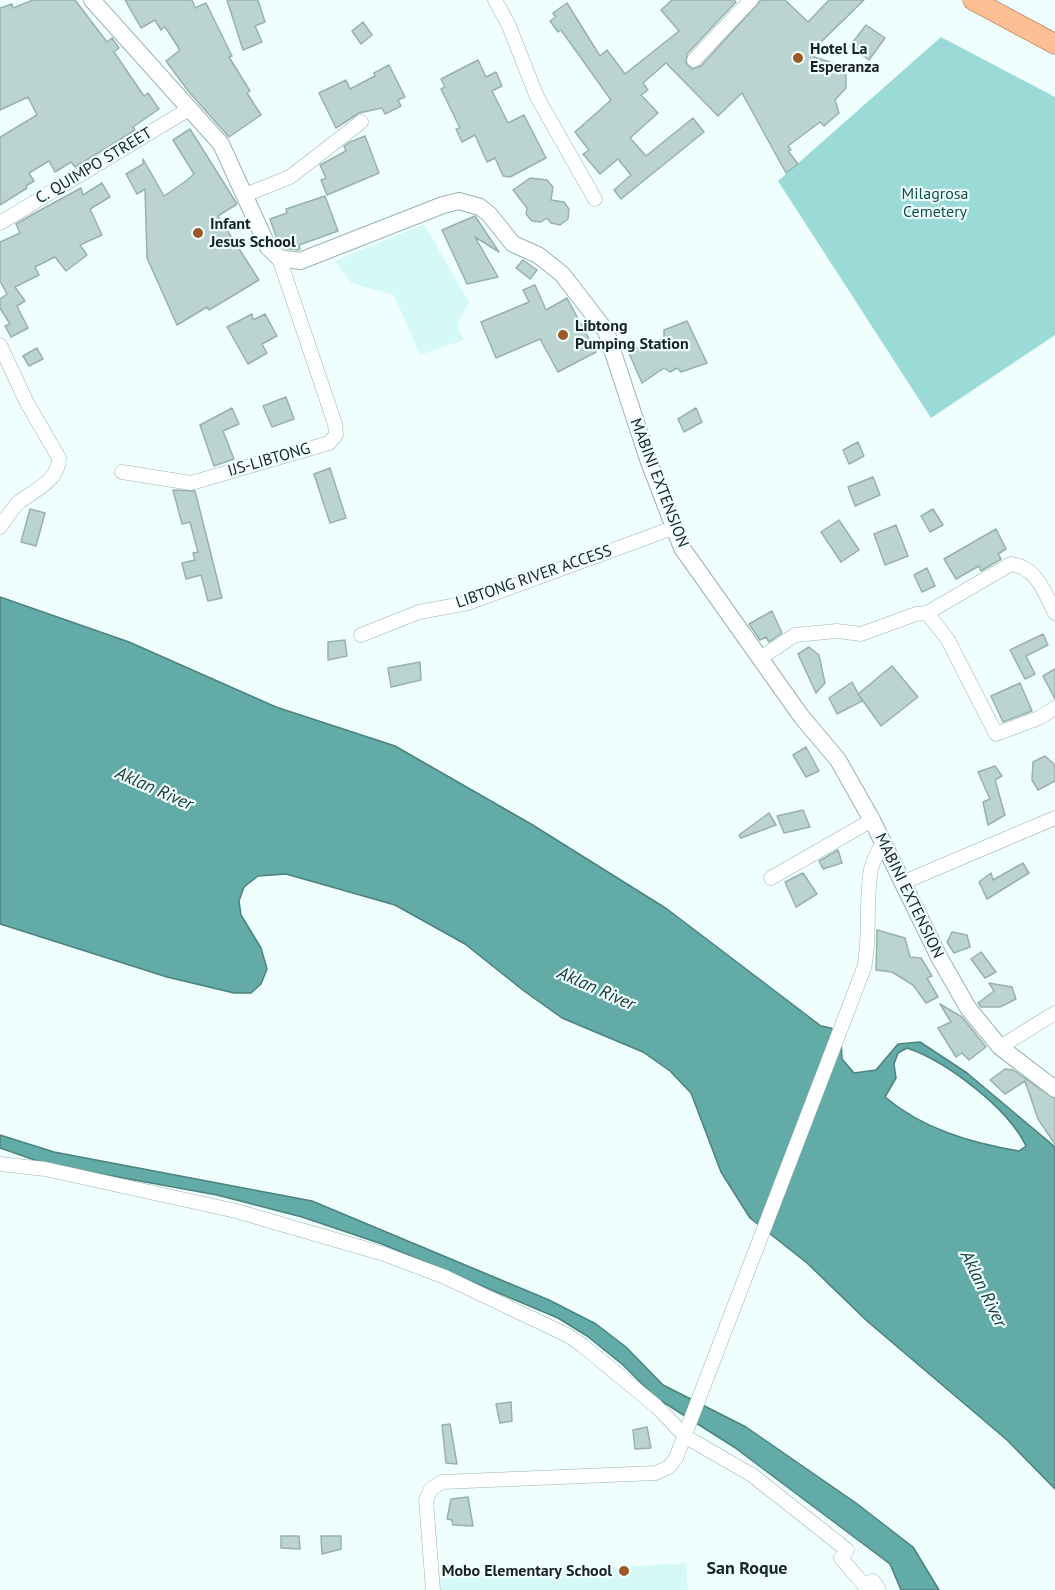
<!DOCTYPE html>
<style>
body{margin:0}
canvas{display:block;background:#effffe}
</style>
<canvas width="1055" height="1590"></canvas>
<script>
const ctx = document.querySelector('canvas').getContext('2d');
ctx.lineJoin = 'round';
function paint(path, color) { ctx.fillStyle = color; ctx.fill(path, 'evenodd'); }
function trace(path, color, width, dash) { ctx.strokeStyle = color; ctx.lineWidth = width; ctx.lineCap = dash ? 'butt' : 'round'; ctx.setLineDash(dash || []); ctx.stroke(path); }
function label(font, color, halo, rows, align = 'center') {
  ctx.font = font + ' "PT Sans",sans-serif'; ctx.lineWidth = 4.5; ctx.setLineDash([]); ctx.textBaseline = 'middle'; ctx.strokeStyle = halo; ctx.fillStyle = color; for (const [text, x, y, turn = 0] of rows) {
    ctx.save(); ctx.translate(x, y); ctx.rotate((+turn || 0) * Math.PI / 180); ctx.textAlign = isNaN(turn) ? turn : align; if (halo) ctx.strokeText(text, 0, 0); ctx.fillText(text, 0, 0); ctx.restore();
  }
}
const built = new Path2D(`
 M424,224L469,302L457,325L464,340L420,355L394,295L351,283L335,261Z
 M686,1563L688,1590H436V1579Z`);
const green = new Path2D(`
 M941,37L1055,97V335L931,418L778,181Z`);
const water = new Path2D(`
 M0,597L129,642L276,707L395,746L531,824L667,909L821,1026L831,1028L841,1039L842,1059L854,1073L876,1070L898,1044L920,1042L967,1073L1055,1147V1489L1007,1440L867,1321L807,1263L750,1218L721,1172L691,1093L670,1071L643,1052L562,1018L524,991L465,944L395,905L286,874L258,876L244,887L239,901L241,915L261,948L267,969L261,984L251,993H234L167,977L0,924ZM907,1048C946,1061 1008,1108 1026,1146L1019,1151C971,1143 923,1129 885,1097L896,1078L894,1064L898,1053Z
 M0,1135L54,1152L312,1201L549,1300L596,1324L626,1347L663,1385L746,1427L856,1503L913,1547L939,1590H901L890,1564L734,1447L655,1397L623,1365L587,1336L558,1318L382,1244L302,1217L217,1195L46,1164L0,1148Z`);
const building = new Path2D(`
 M33,0H75L107,42L112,38L119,48L114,52L144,96L148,93L159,109L133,127L135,130L121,139L75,167L71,162L55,172L49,161L29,173L34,181L26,186L27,188L0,205V137L37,115L28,97L0,110V8L12,4L13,8Z
 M125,0H192L195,8L206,3L232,56L229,57L250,91L247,93L261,115L229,137L189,92L166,61L180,50L165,27L161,30L155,20L141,28Z
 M227,0H258L265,22L255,26L262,42L243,50Z
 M672,0H734L736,2L687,54L686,63L692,69L701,66L761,0H785L808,22L829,0H864L819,44L814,57L833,63L846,75V88L835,100L839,113L824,126L820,122L788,146L791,150L788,151L798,164L786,173L742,93L718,116L666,63L643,83L648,90L641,95L658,113L630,138L646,156L693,118L704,132L621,199L614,190L631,175L618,159L600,174L583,154L589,150L575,132L611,100L561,30L558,32L550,21L556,17L553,13L567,3L600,56L607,50L625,74L679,31L661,10Z
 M363,22L372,35L361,44L352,31Z
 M866,25L885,38L869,60L850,46Z
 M478,60L486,77L496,72L502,86L492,91L508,123L524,115L546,158L510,177L503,176L495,158L487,162L475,135L462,142L456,129L460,128L441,89L445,87L441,79Z
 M389,65L405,97L398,100L401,106L385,114L382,108L359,113L336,128L319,93L346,80L350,89L375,76L374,73Z
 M190,129L237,204L218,216L259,280L209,310L207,307L177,325L147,258L145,189L137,194L126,174L143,164V159L164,196L186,181L194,174L173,140Z
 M365,136L379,173L327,195L321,180L326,178L320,165L346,151L344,146L350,142Z
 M530,178L547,180L553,187L551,200L564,202L569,209L568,219L560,225L551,223L547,218L541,222L532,221L526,214L527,208L513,190Z
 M102,183L110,197L90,209L102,235L80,245L87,255L66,271L55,257L35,267L39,275L15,287L25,301L17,306L28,328L11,337L5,326L10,324L0,308V299L7,294L0,281V242L20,233L16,224L35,213L81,188L83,195Z
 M325,196L338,231L299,245L300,249L298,250L284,248L278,242L270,219L287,213L286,209Z
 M475,216L499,252L475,237L498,277L467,284L442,230Z
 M523,260L537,270L530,279L516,268Z
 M535,285L546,310L567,298L596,352L558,372L540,339L496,358L481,322L529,302L523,290Z
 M252,314L253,320L265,314L277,336L262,344L267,353L248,364L227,327Z
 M687,321L707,363L681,372L677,368L670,372L664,368L642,383L628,351L664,338V330Z
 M37,348L43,359L29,366L23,356Z
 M286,397L294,419L272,427L263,406Z
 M232,408L239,424L223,431L234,459L214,466L200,425Z
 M696,408L702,422L684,432L678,419Z
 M858,442L864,456L849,464L843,450Z
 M330,468L346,518L330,523L314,474Z
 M873,477L880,495L855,506L848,487Z
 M173,490L195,491L222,598L208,601L201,575L186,579L182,563L195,560L193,553L198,552L190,522L182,524Z
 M30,509L45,513L36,546L21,542Z
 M933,509L943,525L930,532L921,516Z
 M839,520L859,550L841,562L821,532Z
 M896,525L908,556L885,565L874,534Z
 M996,529L1006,549L998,554L1001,559L981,571L979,566L956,579L944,559Z
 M927,568L935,586L922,592L914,575Z
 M772,611L782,633L769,642L766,637L760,640L749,624Z
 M1043,634L1048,645L1026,656L1035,674L1025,679L1010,650Z
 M345,640L347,656L328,660V642Z
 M809,647L819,655L825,683L816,693L798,654Z
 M420,662L421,680L391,687L388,668Z
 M892,666L918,697L881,726L858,694Z
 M1055,669V699L1043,676Z
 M852,682L862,701L837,714L829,698Z
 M1020,683L1032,711L1003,722L991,696Z
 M806,747L819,771L806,777L793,755Z
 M1045,756L1055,765V781L1038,790L1032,780L1033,762Z
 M995,766L1002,776L995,780L1005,815L988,825L983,802L990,799L978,772Z
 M803,810L810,827L784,833L777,816Z
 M769,813L776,825L741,838L739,835Z
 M838,850L842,863L823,869L819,861Z
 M1023,863L1029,873L987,899L979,882L991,873L993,880Z
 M803,873L817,894L796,907L785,882Z
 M877,930L905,938L910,957L921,958L932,976L927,978L938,997L926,1003L913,985L892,972L876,970Z
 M952,932L967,935L970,947L954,953L947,942Z
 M981,952L996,972L985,978L971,959Z
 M989,983L1012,987L1016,999L1000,1007H981L978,1003L994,991Z
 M940,1004L962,1017L986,1047L969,1060L962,1053L956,1057L938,1028L951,1022Z
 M1005,1069L1013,1070L1055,1099V1144L1038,1119L1025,1081L1005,1094L990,1080Z
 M511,1402L512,1421L500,1423L496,1404Z
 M450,1424L457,1464L446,1463L442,1425Z
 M647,1427L651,1448L635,1449L633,1430Z
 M468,1497L473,1526L453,1525L452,1520L447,1519L451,1499Z
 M281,1536H299L300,1549L281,1548Z
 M321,1536H341V1549L322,1554Z`);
const minor = new Path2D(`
 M495,0L509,26L537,97L595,199
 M694,60L751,0
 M245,195L290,177L361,122
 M0,223L189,109
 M0,345L26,401L59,458C59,481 34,490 18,503C11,510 6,519 0,527
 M122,472L191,483L329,443L336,435L335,424L279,258
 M927,613L1011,564C1037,567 1044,592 1055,613
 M361,635L419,612L468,603L673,528
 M762,657L795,635L837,631L861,634L916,614L927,613L948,640L996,734L1039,718L1055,708
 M771,878L872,820
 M904,882L1055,818
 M1000,1047L1055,1013
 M0,1164L45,1169L236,1211L384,1254L445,1277L567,1335L582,1345L656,1406L686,1437L752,1475L847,1550L841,1558L864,1585L873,1581L879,1590
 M433,1590L426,1500L431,1489L442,1482L656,1473L669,1467L676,1458L864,968C871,935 865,902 871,869C873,861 878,851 882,843`);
const tertiary = new Path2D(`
 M92,0L221,144L268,247L279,258L300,261L443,205L459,201L480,207L489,214L513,244L538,255L562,274L606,331L649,462L682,548L801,716L838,760L872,820L939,957L968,1008L1000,1047L1055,1089`);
const primary = new Path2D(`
 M973,0L1055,44`);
const markers = [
 [798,58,6,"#9d592a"],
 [198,233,6,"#9d592a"],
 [563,335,6,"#9d592a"],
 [624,1571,6,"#9d592a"]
];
const poiNames = [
 ["Hotel La",810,49],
 ["Esperanza",810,67],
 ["Infant",210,224],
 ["Jesus School",210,242],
 ["Libtong",575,326],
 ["Pumping Station",575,344],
 ["Mobo Elementary School",612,1571,"right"]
];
const streetNames = [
 ["C. QUIMPO STREET",94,166,-31],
 ["IJS-LIBTONG",269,460,-16],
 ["MABINI EXTENSION",659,483,69],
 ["LIBTONG RIVER ACCESS",534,577,-19],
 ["MABINI EXTENSION",909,896,64]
];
const parkNames = [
 ["Milagrosa",935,194],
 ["Cemetery",935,212]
];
const waterNames = [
 ["Aklan River",154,789,24],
 ["Aklan River",596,989,24],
 ["Aklan River",983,1289,64]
];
const neighbourhoodNames = [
 ["San Roque",747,1569]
];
paint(built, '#d5f9f6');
paint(green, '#9bdbd7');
paint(water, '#62aba6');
trace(water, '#4c827f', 1.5);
paint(building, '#bbd4d2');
trace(building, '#98b1af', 1.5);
trace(minor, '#9ab3b1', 15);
trace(tertiary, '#9ab3b1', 18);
trace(primary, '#ac6c3e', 21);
trace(minor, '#fff', 14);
trace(tertiary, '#fff', 16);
trace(primary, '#fdbe94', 20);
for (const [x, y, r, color] of markers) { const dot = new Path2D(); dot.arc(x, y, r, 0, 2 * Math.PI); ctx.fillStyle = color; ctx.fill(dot); trace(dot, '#effffe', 2); }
label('bold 16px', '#1a2323', '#effffe', poiNames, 'left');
label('16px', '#1a2323', '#effffe', streetNames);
label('16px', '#0f504d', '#effffe', parkNames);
label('italic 18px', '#163a38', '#effffe', waterNames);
label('bold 18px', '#1a2323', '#effffe', neighbourhoodNames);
</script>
